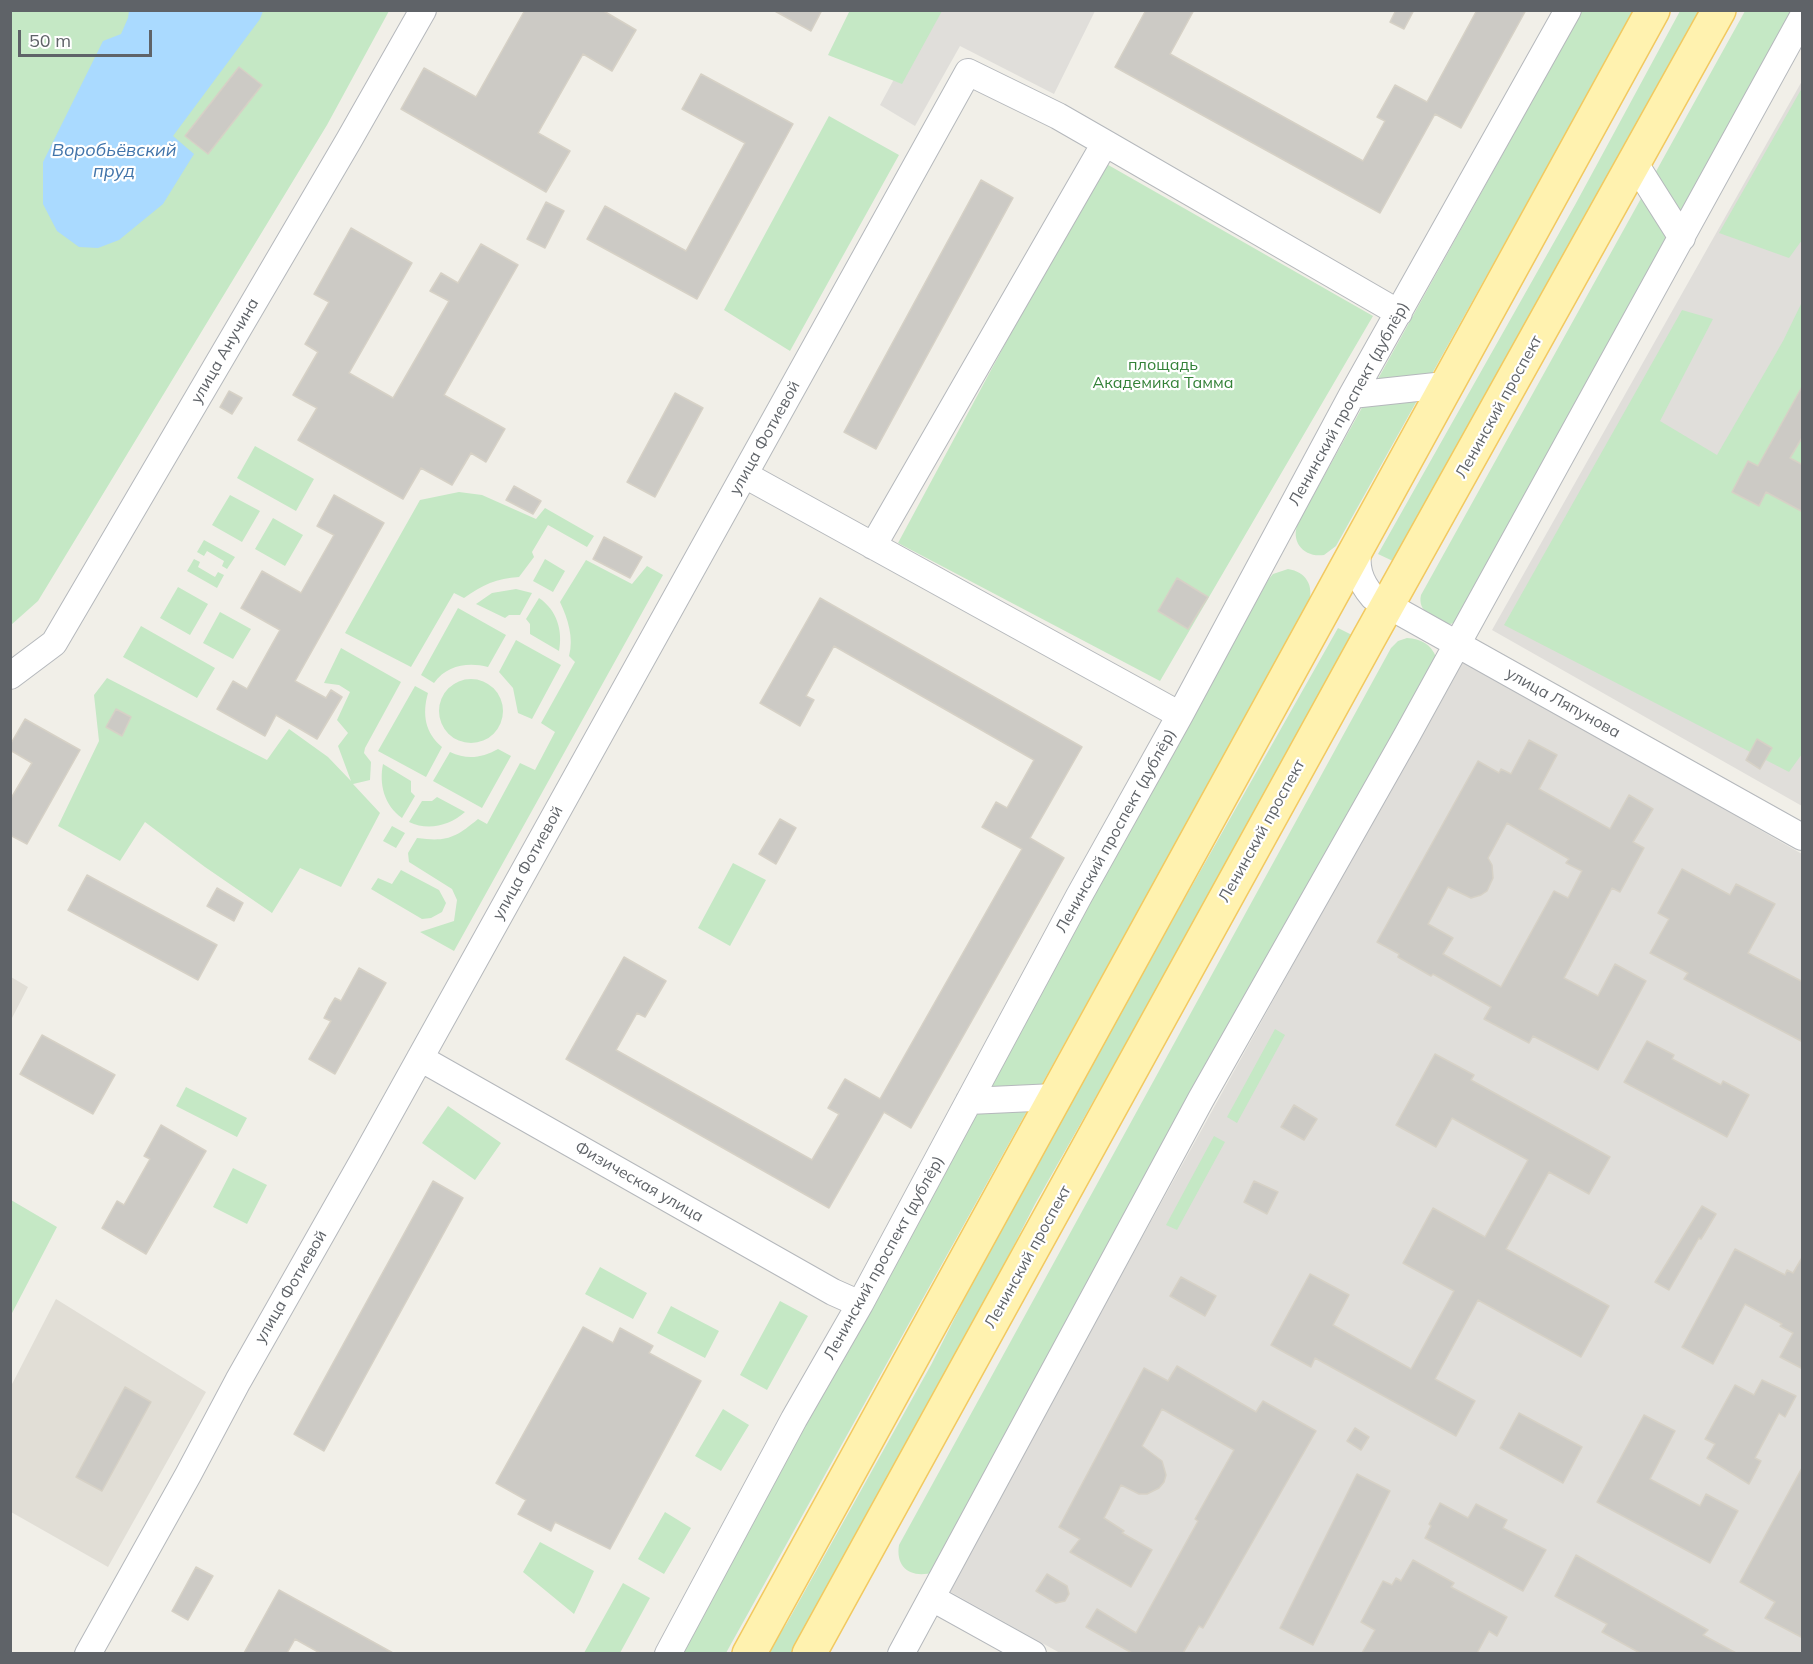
<!DOCTYPE html>
<meta charset="utf-8">
<style>
body{margin:0}
#map{position:relative;width:1813px;height:1664px;overflow:hidden;background:#f1efe8;font-family:Mulish,sans-serif}
canvas{display:block}
.frame{position:absolute;inset:0;border:12px solid #5f6368;pointer-events:none}
.scale{position:absolute;left:18px;top:30px;width:134px;height:27px;box-sizing:border-box;border:3px solid #5f6368;border-top:0;padding-left:8px;font-size:18px;line-height:21px;white-space:nowrap;color:#5f6368;-webkit-text-stroke:4px #fff;paint-order:stroke}
</style>
<div id="map">
<canvas width="1813" height="1664"></canvas>
<div class="frame"></div>
<div class="scale">50 m</div>
</div>
<script>
const ctx = document.querySelector('canvas').getContext('2d');
ctx.lineJoin = 'round';
function paint(path, color) { ctx.fillStyle = color; ctx.fill(path, 'evenodd'); }
function trace(path, color, width, dash) { ctx.strokeStyle = color; ctx.lineWidth = width; ctx.lineCap = dash ? 'butt' : 'round'; ctx.setLineDash(dash || []); ctx.stroke(path); }
function label(font, color, halo, rows, align = 'center') {
  ctx.font = font + ' Mulish,sans-serif'; ctx.lineWidth = 4.5; ctx.setLineDash([]); ctx.textBaseline = 'middle'; ctx.strokeStyle = halo; ctx.fillStyle = color; for (const [text, x, y, turn = 0] of rows) {
    ctx.save(); ctx.translate(x, y); ctx.rotate((+turn || 0) * Math.PI / 180); ctx.textAlign = isNaN(turn) ? turn : align; if (halo) ctx.strokeText(text, 0, 0); ctx.fillText(text, 0, 0); ctx.restore();
  }
}
const industrial = new Path2D(`
 M931,11H1095L1054,94L960,46L915,126L880,105Z
 M1802,81V806L1492,630Z
 M1462,659L1802,854V1653H1060L947,1590Z`);
const education = new Path2D(`
 M11,977L28,987L11,1020Z
 M56,1299L206,1392L108,1567L11,1512V1386Z`);
const green = new Path2D(`
 M850,10H942V11L902,84L828,55Z
 M11,11H389L327,125L38,601L11,625Z
 M1582,11H1634L1336,546L1324,555C1304,558 1290,542 1298,523Z
 M1680,11H1702L1395,562L1378,554L1575,205Z
 M1745,11H1797L1457,622L1447,625C1434,617 1417,612 1421,595Z
 M1802,88V240L1789,258L1719,233Z
 M829,116L899,155L790,351L724,310Z
 M1103,162L1373,316L1160,681L898,543Z
 M1802,302V754L1789,772L1504,625L1682,310L1713,319L1660,421L1717,455L1783,341Z
 M255,446L314,479L296,511L237,478Z
 M459,492L482,495L536,519L545,508L594,536L587,547L548,525L532,552L534,557L519,577C497,578 482,585 464,598L454,593L411,667L345,633L420,500Z
 M230,495L260,511L242,542L212,525Z
 M273,518L303,535L285,566L255,549Z
 M204,540L235,557L227,569L222,566L224,561L207,551L204,556L197,552Z
 M194,559L200,562L198,567L215,577L218,572L224,575L217,588L187,571Z
 M545,559L565,571L553,592L533,581Z
 M586,560L632,584L647,566L663,575L454,951L420,932L454,921L457,900L452,889L409,862L408,853L417,838C447,842 455,838 478,819L487,824L520,763L535,770L555,732L541,723L575,662L569,656C574,638 568,619 560,602Z
 M1288,569C1306,572 1314,585 1309,603L726,1653L676,1654L1268,580L1273,574Z
 M178,587L208,604L190,635L160,618Z
 M516,589L532,593L520,615H509L505,618L476,604L492,593Z
 M539,598C557,610 563,631 559,651L530,634V624L526,619Z
 M458,608L506,635L488,667C468,662 447,665 434,683L421,675Z
 M220,612L251,629L233,659L203,643Z
 M141,626L215,668L197,698L123,657Z
 M1338,628L1356,637L1035,1204L947,1376L853,1550L792,1653L767,1654L787,1623L931,1365L1018,1193Z
 M1407,638C1421,639 1431,644 1436,657L934,1572C913,1579 895,1569 899,1545L1391,648L1398,641Z
 M516,640L561,665L532,719L518,713L513,688L499,672Z
 M341,648L401,682L365,748L364,753L371,762L370,780L353,784L380,813L341,887L300,868L272,913L205,867L145,822L120,861L58,826L99,741L94,695L107,678L267,760L289,729L328,757L351,781L338,746L348,733L337,720L350,692L339,685L324,683Z
 M439 711a32 32 0 1 1 64 0a32 32 0 1 1-64 0Z
 M415,686L428,693C422,714 425,733 442,747L426,777L378,751Z
 M498,749L511,756L482,808L433,781L450,752C467,760 482,758 498,749Z
 M383,764L411,781V792L415,796L402,818C384,805 379,784 383,764Z
 M437,797L465,812C449,826 428,831 409,822L422,801H432Z
 M392,826L405,833L396,848L383,841Z
 M733,863L766,880L730,946L698,928Z
 M401,870L439,890L446,903L442,912L431,918L422,919L371,889L378,878L392,884Z
 M1275,1029L1285,1035L1237,1123L1227,1117Z
 M186,1087L247,1118L237,1137L176,1106Z
 M448,1106L501,1143L475,1180L422,1143Z
 M1214,1136L1225,1142L1177,1230L1166,1225Z
 M233,1168L267,1185L247,1224L213,1207Z
 M11,1200L57,1227L11,1315Z
 M600,1267L647,1293L633,1319L585,1294Z
 M780,1301L808,1316L767,1390L740,1375Z
 M671,1306L719,1331L705,1358L657,1333Z
 M723,1409L749,1425L721,1471L695,1456Z
 M665,1512L691,1528L664,1574L638,1559Z
 M540,1542L594,1571L574,1614L523,1572Z
 M623,1583L650,1598L620,1653H584Z`);
const water = new Path2D(`
 M129,11H263L260,19L173,136L194,154L163,204L119,240L98,248L79,247L57,231L43,204V162L103,41L121,34L128,18Z`);
const building = new Path2D(`
 M525,10H602L636,30L612,71L583,54L538,133L570,151L546,192L401,109L424,68L476,97Z
 M773,10H822L811,31Z
 M1146,10H1194L1170,54L1363,161L1385,121L1377,117L1395,85L1427,102L1477,10H1526L1461,128L1435,114L1380,213L1115,67Z
 M1396,10H1414L1404,29L1390,22Z
 M239,67L262,85L208,154L185,136Z
 M701,74L793,124L697,299L587,239L605,206L686,251L745,143L682,109Z
 M981,180L1013,198L876,449L844,432Z
 M546,202L564,211L545,248L527,239Z
 M351,228L412,263L349,373L393,398L449,301L430,291L441,273L458,283L481,244L518,265L444,395L505,429L486,462L471,453L452,485L421,468L403,499L298,440L317,408L293,395L318,352L305,344L329,302L314,294Z
 M1803,385V436L1790,458L1803,465V512L1766,492L1759,506L1732,492L1748,461L1758,466Z
 M229,391L242,398L232,414L220,407Z
 M675,393L703,408L655,497L627,482Z
 M514,486L541,501L533,514L506,500Z
 M334,495L384,523L295,681L326,698L331,690L342,697L317,739L276,715L265,736L217,709L233,681L247,689L280,630L241,608L262,571L301,593L334,535L317,526Z
 M604,537L642,557L630,578L593,559Z
 M1177,578L1208,597L1188,629L1158,611Z
 M820,598L1082,747L1030,838L1064,858L911,1128L884,1112L829,1208L566,1059L624,957L666,981L645,1017L637,1013L616,1050L812,1160L839,1114L828,1108L845,1079L880,1099L1022,849L982,827L996,802L1007,808L1034,760L834,646L806,696L814,700L800,726L760,703Z
 M116,709L131,717L122,736L106,727Z
 M25,719L80,750L27,844L10,835V800L32,763L10,750V745Z
 M1757,739L1772,748L1760,769L1746,760Z
 M1529,740L1557,755L1539,789L1610,829L1629,795L1653,809L1633,842L1644,848L1620,892L1612,888L1564,978L1598,996L1615,964L1646,981L1598,1070L1533,1036L1529,1043L1484,1019L1491,1007L1433,974L1431,976L1398,957L1399,954L1377,942L1478,761L1499,773L1501,769L1511,774ZM1507,823L1569,859L1566,863L1582,871L1568,898L1554,891L1501,987L1443,954L1453,938L1428,924L1448,887L1471,898L1481,895L1487,891L1493,878L1492,865L1488,858Z
 M780,819L796,828L776,864L759,854Z
 M1682,869L1730,895L1736,884L1775,904L1748,953L1803,982V1042L1684,979L1688,973L1650,953L1669,919L1658,913Z
 M87,875L217,945L198,980L68,910Z
 M217,888L243,903L234,921L207,906Z
 M359,968L386,983L335,1074L309,1059L331,1021L324,1018L329,1008L335,998L341,1001Z
 M42,1035L115,1075L93,1114L20,1074Z
 M1647,1041L1674,1055L1672,1059L1721,1085L1723,1081L1749,1095L1727,1137L1624,1082Z
 M1435,1054L1474,1075L1471,1080L1610,1157L1589,1194L1549,1172L1506,1249L1609,1306L1581,1357L1478,1300L1435,1379L1475,1401L1456,1436L1315,1358L1311,1367L1271,1345L1310,1274L1349,1295L1333,1325L1411,1369L1454,1291L1403,1263L1433,1208L1485,1237L1528,1160L1452,1118L1436,1147L1396,1125Z
 M1294,1105L1317,1119L1304,1140L1281,1127Z
 M161,1125L206,1151L146,1254L102,1228L117,1201L124,1205L150,1159L144,1156Z
 M433,1181L463,1198L324,1451L294,1434Z
 M1254,1181L1278,1192L1267,1214L1244,1202Z
 M1702,1206L1716,1214L1701,1239L1699,1238L1669,1290L1655,1282Z
 M1735,1249L1785,1275L1787,1270L1793,1273L1803,1256V1369L1780,1357L1793,1333L1780,1326L1782,1324L1745,1304L1713,1364L1682,1347Z
 M1181,1277L1216,1296L1205,1316L1170,1296Z
 M583,1327L613,1343L620,1328L653,1346L649,1353L701,1381L610,1549L555,1522L551,1531L518,1514L526,1500L496,1483Z
 M1177,1366L1256,1412L1263,1401L1316,1431L1203,1628L1199,1626L1183,1653H1132L1086,1627L1097,1609L1136,1633L1198,1521L1195,1519L1234,1450L1162,1409L1142,1446L1162,1461L1166,1475L1164,1482L1159,1488L1147,1494H1139L1121,1485L1104,1518L1124,1531L1122,1533L1152,1550L1131,1587L1070,1552L1080,1539L1059,1527L1144,1368L1168,1381Z
 M1762,1380L1796,1396L1785,1417L1779,1413L1755,1458L1761,1461L1749,1484L1707,1458L1715,1444L1705,1439L1735,1385L1754,1395Z
 M125,1387L151,1402L102,1491L76,1477Z
 M1519,1413L1582,1447L1563,1483L1500,1448Z
 M1644,1415L1675,1431L1650,1479L1700,1506L1706,1494L1738,1511L1710,1563L1597,1502Z
 M1355,1428L1369,1437L1361,1450L1347,1441Z
 M1803,1466V1638L1765,1618L1775,1602L1740,1582Z
 M1357,1474L1390,1491L1313,1645L1280,1628Z
 M1440,1503L1468,1518L1476,1504L1507,1520L1503,1528L1546,1550L1523,1591L1425,1538L1431,1526L1429,1524Z
 M1576,1555L1708,1630L1703,1635L1736,1653H1640L1602,1632L1607,1624L1555,1596Z
 M1413,1560L1454,1583L1451,1587L1507,1617L1497,1636L1489,1631L1477,1653H1362L1375,1630L1361,1622L1383,1581L1392,1585L1396,1578L1401,1581Z
 M196,1567L213,1576L188,1620L172,1611Z
 M1047,1574L1067,1586L1069,1594L1065,1601L1056,1603L1036,1591Z
 M279,1590L393,1653H320L295,1639L287,1653H244Z`);
const minor = new Path2D(`
 M1634,162L1682,238
 M1352,395L1445,385
 M745,475L1180,715
 M1359,545C1355,566 1359,581 1373,597L1802,837
 M873,546L1105,143
 M10,676L54,643L349,140L423,10
 M420,1058L833,1292L860,1304
 M969,1101L1055,1097
 M932,1598L1033,1654
 M88,1654L188,1475L238,1381L364,1159L968,72L1058,116L1105,143L1399,313
 M668,1654L794,1419L860,1304L1079,896L1180,715L1352,395L1568,10
 M901,1654L1201,1099L1406,737L1802,18`);
const major = new Path2D(`
 M749,1654L1653,10
 M809,1654L1369,638L1719,10`);
const streetNames = [
 ["улица Анучина",225,351,-60],
 ["Ленинский проспект (дублёр)",1349,404,-61],
 ["Ленинский проспект",1499,407,-61],
 ["улица Фотиевой",765,438,-61],
 ["улица Ляпунова",1563,703,29],
 ["Ленинский проспект (дублёр)",1116,831,-61],
 ["Ленинский проспект",1262,831,-61],
 ["улица Фотиевой",528,863,-61],
 ["Физическая улица",639,1182,30],
 ["Ленинский проспект",1028,1257,-61],
 ["Ленинский проспект (дублёр)",884,1258,-61],
 ["улица Фотиевой",291,1287,-60]
];
const parkNames = [
 ["площадь",1163,365],
 ["Академика Тамма",1163,383]
];
const waterNames = [
 ["Воробьёвский",114,151],
 ["пруд",114,172]
];
paint(industrial, '#e0deda');
paint(education, '#e1ded6');
paint(green, '#c5e8c5');
paint(water, '#aadaff');
paint(building, '#cccac5');
trace(building, '#d6d1c6', 1.5);
trace(minor, '#b5b8bc', 28);
trace(major, '#f2c960', 36);
trace(minor, '#fff', 26);
trace(major, '#fff2af', 33);
label('16px', '#5f6368', '#fff', streetNames);
label('16px', '#348238', '#fff', parkNames);
label('italic 18px', '#4174aa', '#fff', waterNames);
</script>
